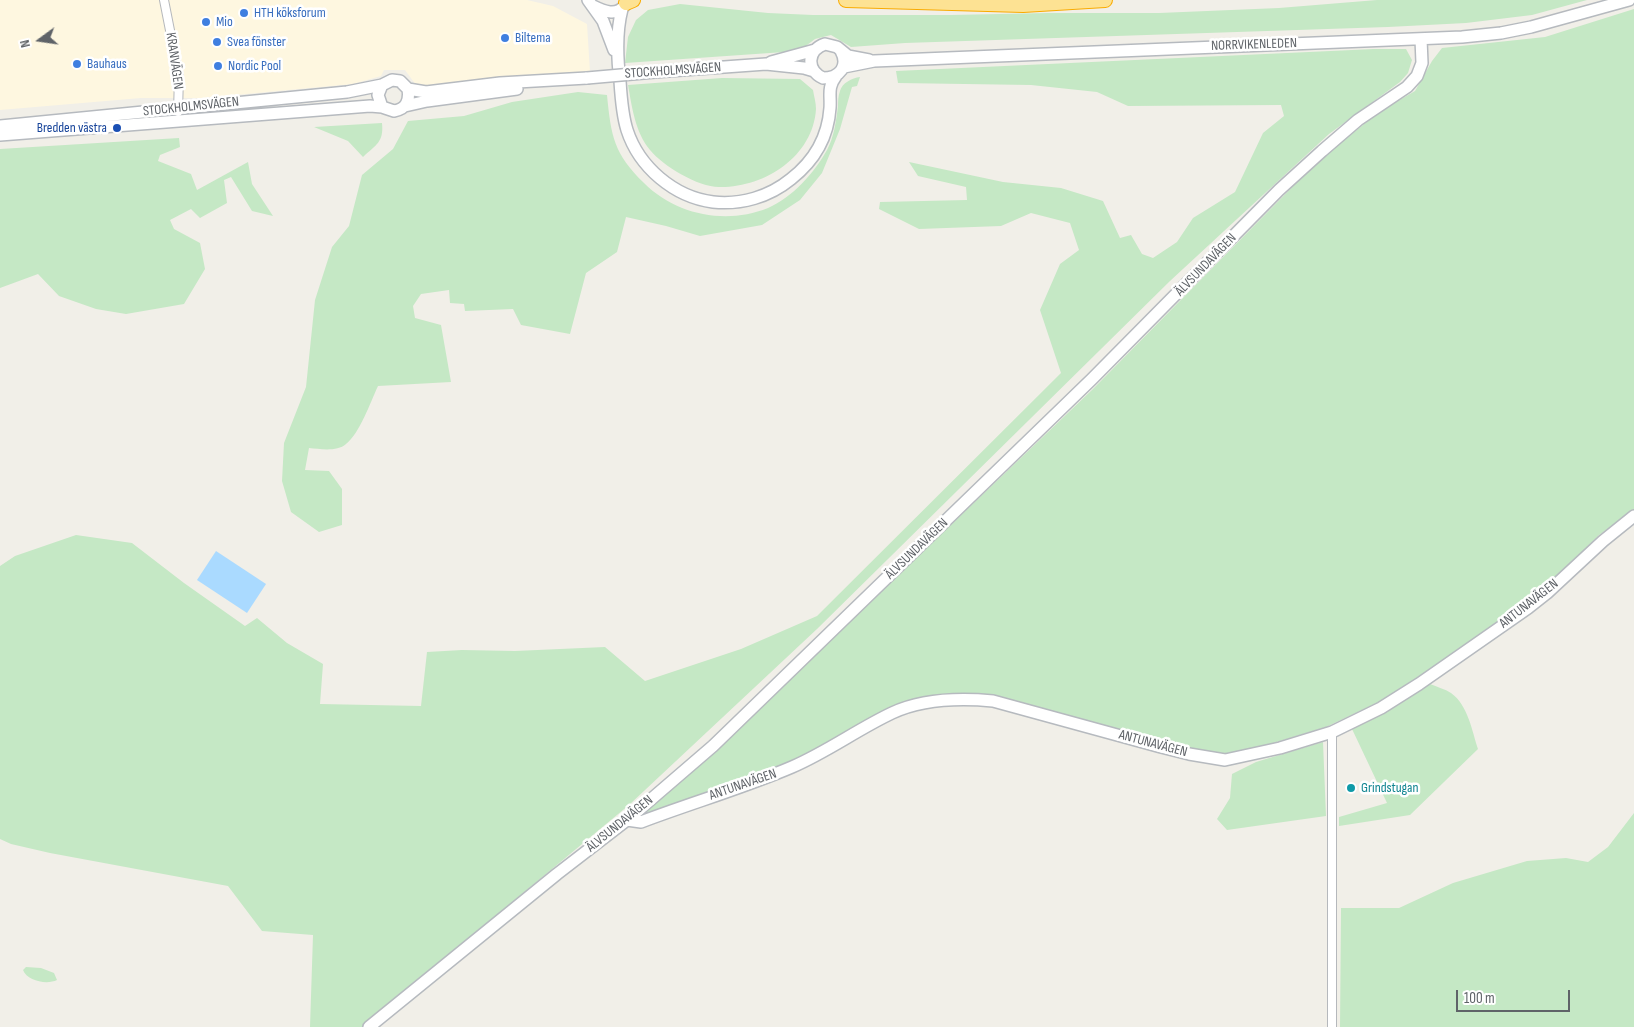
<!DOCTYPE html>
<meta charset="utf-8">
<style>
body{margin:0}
#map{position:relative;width:1634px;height:1027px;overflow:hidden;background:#f1efe8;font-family:"Sofia Sans Condensed",sans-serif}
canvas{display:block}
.north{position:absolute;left:15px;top:15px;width:50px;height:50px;-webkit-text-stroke:4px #fff;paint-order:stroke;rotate:256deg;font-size:14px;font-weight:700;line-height:20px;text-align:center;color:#5f6368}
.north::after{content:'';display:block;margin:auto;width:18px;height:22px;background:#5f6368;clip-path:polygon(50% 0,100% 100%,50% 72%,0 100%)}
.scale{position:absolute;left:1456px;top:990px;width:114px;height:22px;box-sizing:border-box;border:2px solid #5f6368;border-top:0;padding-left:6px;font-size:15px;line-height:18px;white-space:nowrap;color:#5f6368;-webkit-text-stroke:4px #fff;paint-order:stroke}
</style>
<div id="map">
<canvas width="1634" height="1027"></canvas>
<div class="north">N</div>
<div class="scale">100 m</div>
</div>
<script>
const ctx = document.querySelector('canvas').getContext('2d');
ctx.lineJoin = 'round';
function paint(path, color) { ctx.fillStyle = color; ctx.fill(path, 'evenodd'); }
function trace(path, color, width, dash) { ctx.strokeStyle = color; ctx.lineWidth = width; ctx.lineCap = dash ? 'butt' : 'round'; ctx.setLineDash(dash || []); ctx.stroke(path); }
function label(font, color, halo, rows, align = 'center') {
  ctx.font = font + ' "Sofia Sans Condensed",sans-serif'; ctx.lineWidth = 5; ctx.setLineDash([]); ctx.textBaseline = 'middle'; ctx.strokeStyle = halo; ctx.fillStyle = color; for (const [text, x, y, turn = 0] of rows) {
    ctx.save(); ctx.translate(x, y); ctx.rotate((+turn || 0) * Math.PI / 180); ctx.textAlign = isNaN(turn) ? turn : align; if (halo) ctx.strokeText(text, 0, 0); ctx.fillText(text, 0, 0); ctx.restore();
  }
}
const commercial = new Path2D(`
 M0,0H527L553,6L587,24L590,72L426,87L416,85L405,70H384L381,76L353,84L203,98H141L0,110Z`);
const green = new Path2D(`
 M1377,0H1587L1532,15L1466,23L1388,27L905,43L851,47L831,35L815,39L799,51L625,63L628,37L636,20L648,10L680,4L768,13L813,15H951L1048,13H1159L1279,8Z
 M1634,9V510L1599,535L1547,587L1479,637L1381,701L1326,727L1257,748L1226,755L1190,749L990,694L948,696L907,703L800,759L768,773L646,813L642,811L714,751L1093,389L1316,163L1379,112L1415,91L1432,61L1442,48L1545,37Z
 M1374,49H1406L1412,60L1408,73L1400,82L1329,134L1170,281L817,629L629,805L362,1027H310L313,935L262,931L228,886L50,853L11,844L0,839V566L15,556L76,535L132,543L184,583L245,626L257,618L287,643L323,664L320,704L421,706L427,652L462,650L515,651L605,647L645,681L741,649L817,616L1061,373L1040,310L1060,264L1079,250L1070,223L1031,213L1001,226L919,229L879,209L880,202L967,200L966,187L918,176L909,162L1003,182L1061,188L1103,201L1120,238L1131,235L1142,254L1153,258L1177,242L1193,218L1235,192L1263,133L1284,116L1281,105L1128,106L1097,92L1031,85L898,83L896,71Z
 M860,77L857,86L852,87L840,129L822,173L800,200L762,225L700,236L666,226L626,217L617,252L586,273L570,334L521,325L513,309L465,311L464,304L450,303L449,290L421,294L413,306L415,318L441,325L451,382L378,386C370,403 360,433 346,444C337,452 320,449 309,448L305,470L329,471L342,489V525L319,532L291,512L282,481L284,443L306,387L315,300L332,247L349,226L362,175L393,149L408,121L464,116L512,102L578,92L607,95C611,136 614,154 644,183C676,215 726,225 768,208C793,197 814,173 827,150C834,137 836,122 838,106C838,102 838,96 840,91C842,83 852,78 860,77Z
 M722,78L800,79L813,90C814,96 816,103 816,109C813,157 764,188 719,187C698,187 663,166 650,150C635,132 632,107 628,85Z
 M382,123C384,142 376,145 363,157L348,141L314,127Z
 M179,138L180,147L160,155L158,161L191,174L197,190L248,162L252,184L273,216L252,211L231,177L224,180L227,203L200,218L191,209L170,220L174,229L200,243L205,269L184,304L126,314L96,309L59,296L38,274L0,288V149Z
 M1430,684C1437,687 1445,689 1451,693C1468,705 1472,731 1478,749L1410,815L1339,826V817L1387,803L1352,729L1385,712Z
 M1323,742L1326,816L1227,830L1217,819L1230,798L1232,774L1256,762Z
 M1634,813V1027H1340L1341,908H1399L1453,883L1527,861L1566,858L1588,862L1608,847Z
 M26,967L41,968L54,973L57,980C47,985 27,981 23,970Z`);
const water = new Path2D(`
 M216,551L266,584L247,613L197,580Z`);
const street = new Path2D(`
 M164,0L179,76L178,112
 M1332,1027V732`);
const secondary = new Path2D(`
 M588,0L603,21L614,50
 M593,6C603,11 617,17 625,5
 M622,9C616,32 617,57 620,81C621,97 622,114 627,130C639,167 674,197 713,202C741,205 769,197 791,179C814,161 828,138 830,108C831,95 827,88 836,76
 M841,51C849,66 840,78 823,78C806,70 807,50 825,44L837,47L848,56L869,60
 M771,62L815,50
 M844,67L874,61L1462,37L1501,33L1531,27L1629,0
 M655,72L766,64L804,68L814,71
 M408,89L426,92L500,83L587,78
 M405,106L427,101L517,89
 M0,126L347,92L382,85L392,80L400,81L408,89C410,101 406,109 394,111L382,107L378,95L382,85
 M0,135L370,106L382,107
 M627,820L641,822C691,803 743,788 792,767C827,752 858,729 892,713C922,699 961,698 993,701L1161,747L1189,754L1225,760L1280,748L1332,732L1381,708L1419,684L1528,608L1547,593L1603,541L1634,516
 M369,1027L557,874L627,820L713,746L1092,379L1279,190L1322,151L1358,120L1407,87L1417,76L1422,63L1421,39`);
const highway = new Path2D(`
 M846,0L1023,5L1105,0
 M626,3L633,0`);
const secondaryBridge = new Path2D(`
 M587,78L655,72`);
const markers = [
 [244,13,5,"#3f7fe0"],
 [206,22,5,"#3f7fe0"],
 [505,38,5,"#3f7fe0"],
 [217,42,5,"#3f7fe0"],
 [77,64,5,"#3f7fe0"],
 [218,66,5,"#3f7fe0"],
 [117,128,5,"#1a4fb4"],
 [1351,788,5,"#0f9aa8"]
];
const shopNames = [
 ["HTH köksforum",254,13],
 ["Mio",216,22],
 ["Biltema",515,38],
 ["Svea fönster",227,42],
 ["Bauhaus",87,64],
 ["Nordic Pool",228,66]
];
const streetNames = [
 ["NORRVIKENLEDEN",1254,45,-2],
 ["KRANVÄGEN",174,61,82],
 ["STOCKHOLMSVÄGEN",673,71,-4],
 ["STOCKHOLMSVÄGEN",191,107,-6],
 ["ÄLVSUNDAVÄGEN",1206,265,-46],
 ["ÄLVSUNDAVÄGEN",917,549,-44],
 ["ANTUNAVÄGEN",1529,604,-38],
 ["ANTUNAVÄGEN",1153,744,15],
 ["ANTUNAVÄGEN",743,785,-19],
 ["ÄLVSUNDAVÄGEN",620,824,-39]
];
const transitNames = [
 ["Bredden västra",107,128]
];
const cultureNames = [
 ["Grindstugan",1361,788]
];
paint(commercial, '#fef7e0');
paint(green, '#c5e8c5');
paint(water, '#aadaff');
trace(street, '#b5b8bc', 10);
trace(secondary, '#b6babf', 14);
trace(highway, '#f9ab00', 16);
trace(street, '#fff', 8);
trace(secondary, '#fff', 11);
trace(highway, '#fde293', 14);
trace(secondaryBridge, '#b6babf', 14, []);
trace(secondaryBridge, '#fff', 11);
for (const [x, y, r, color] of markers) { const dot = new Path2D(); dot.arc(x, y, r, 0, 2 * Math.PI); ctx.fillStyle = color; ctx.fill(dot); trace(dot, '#fff', 2); }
label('14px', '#366cbe', '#fff', shopNames, 'left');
label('14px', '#5f6368', '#fff', streetNames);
label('14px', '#164399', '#fff', transitNames, 'right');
label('14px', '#0d838f', '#fff', cultureNames, 'left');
</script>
